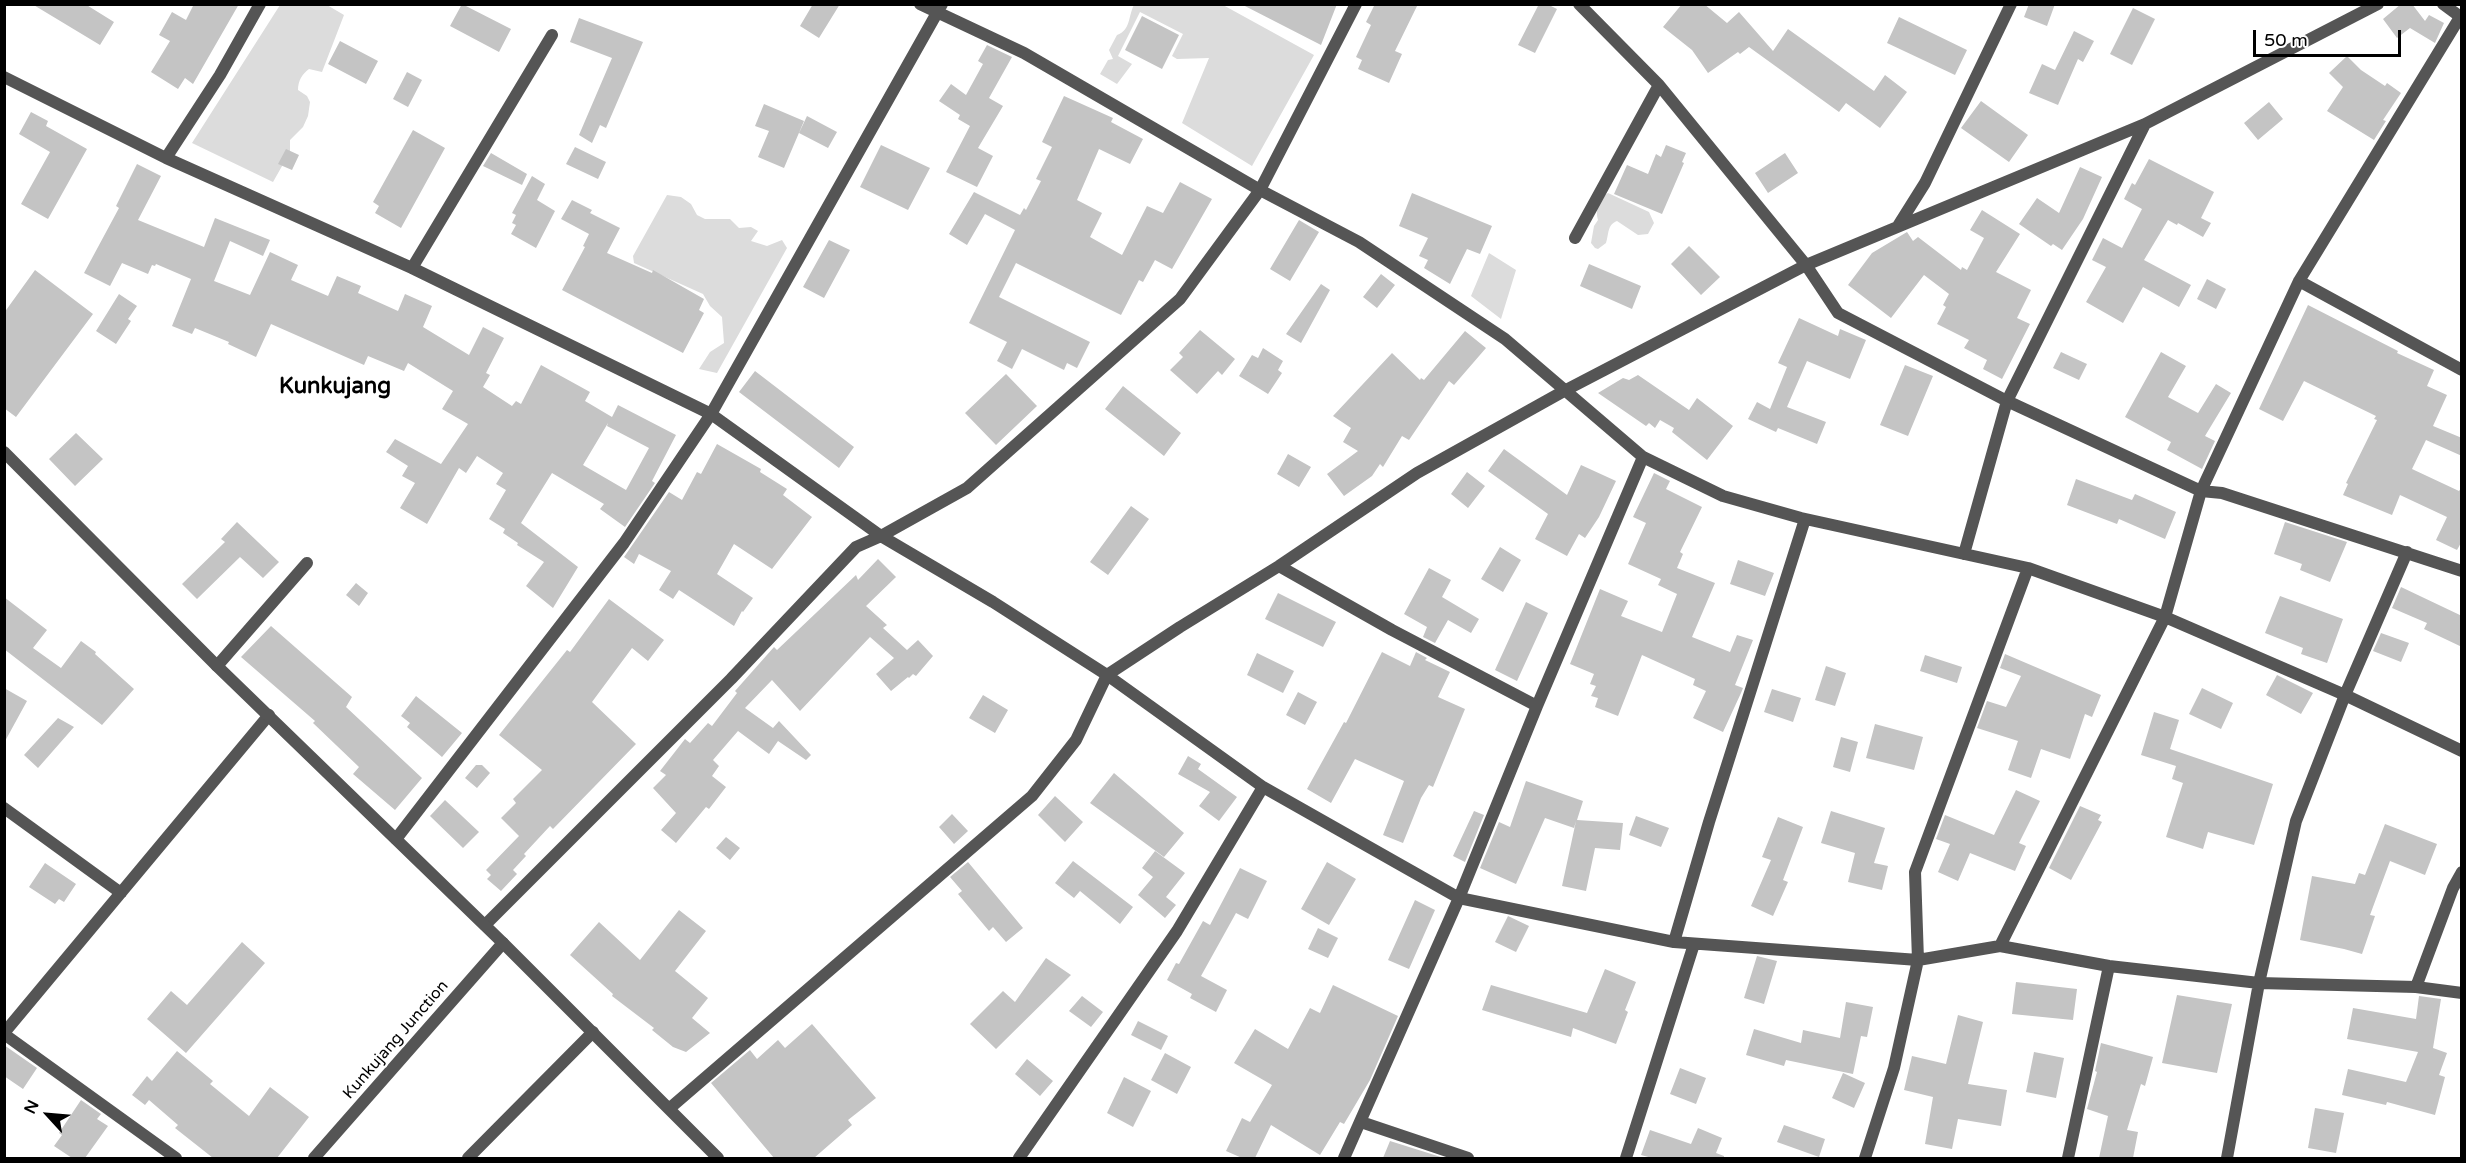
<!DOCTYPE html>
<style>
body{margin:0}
#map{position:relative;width:2466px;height:1163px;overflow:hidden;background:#fff;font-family:"Varela Round",sans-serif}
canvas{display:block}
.frame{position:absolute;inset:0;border:6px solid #000;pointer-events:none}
.north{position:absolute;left:18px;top:1085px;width:60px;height:60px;-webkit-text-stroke:4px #fff;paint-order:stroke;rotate:296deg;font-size:16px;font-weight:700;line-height:24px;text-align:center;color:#000}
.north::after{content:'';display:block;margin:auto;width:21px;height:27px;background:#000;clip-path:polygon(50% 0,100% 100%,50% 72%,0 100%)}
.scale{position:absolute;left:2253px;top:30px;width:148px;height:27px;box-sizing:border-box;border:3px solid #000;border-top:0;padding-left:8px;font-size:18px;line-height:21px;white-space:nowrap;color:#000;-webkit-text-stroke:4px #fff;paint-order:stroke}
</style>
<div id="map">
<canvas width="2466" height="1163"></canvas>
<div class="frame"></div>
<div class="north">N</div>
<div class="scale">50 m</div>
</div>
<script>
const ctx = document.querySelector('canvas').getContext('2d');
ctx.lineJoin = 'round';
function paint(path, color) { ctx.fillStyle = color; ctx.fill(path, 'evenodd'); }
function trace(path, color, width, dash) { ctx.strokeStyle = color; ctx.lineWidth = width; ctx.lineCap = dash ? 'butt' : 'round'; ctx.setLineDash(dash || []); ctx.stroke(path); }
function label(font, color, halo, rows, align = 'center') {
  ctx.font = font + ' "Varela Round",sans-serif'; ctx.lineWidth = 4.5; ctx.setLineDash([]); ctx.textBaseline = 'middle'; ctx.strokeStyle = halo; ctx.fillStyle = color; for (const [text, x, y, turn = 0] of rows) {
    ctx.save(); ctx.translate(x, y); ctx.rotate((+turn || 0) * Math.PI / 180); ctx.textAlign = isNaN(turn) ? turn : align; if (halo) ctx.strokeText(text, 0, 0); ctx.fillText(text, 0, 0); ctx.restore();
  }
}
const green = new Path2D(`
 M280,5H327L344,15L322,72L309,69C302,74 298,81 298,90L307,96L310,102L308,116L303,127L290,140V152L273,182L192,143Z
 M1134,5H1223L1314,55L1252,166L1182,123L1209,58L1177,59L1172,56L1183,34L1140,12L1118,56L1132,64L1117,84L1100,74L1108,60L1113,59L1109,50L1117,35C1131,30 1128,16 1134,5Z
 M1608,193L1649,212L1654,223L1648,234L1638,235L1617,221C1607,225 1609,234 1606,243L1598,249L1595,248L1591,243L1594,226L1598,220C1595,210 1598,199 1608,193Z
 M667,195L681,197L691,204L697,215L705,219H730L739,228L751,227L758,231L751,241L767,246L782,240L787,248L717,373L699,369L710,352L724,343L722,317L710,306L703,294L634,263L633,256Z
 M1489,253L1516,270L1501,319L1471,296Z`);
const building = new Path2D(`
 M32,4H85L114,22L100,45Z
 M194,4H239L193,84L185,78L178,89L151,72L170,41L159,35L172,12L186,20Z
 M462,4L511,29L499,52L450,26Z
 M813,4H840L819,38L800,26Z
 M1241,4H1337L1321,45Z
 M1375,4H1418L1395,51L1402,54L1389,83L1358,69L1362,60L1356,57L1371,25L1366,22Z
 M1539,4H1547L1557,9L1535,53L1518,45Z
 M1682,4H1704L1727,23L1739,12L1773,51L1788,29L1874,91L1885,75L1907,92L1880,128L1846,103L1839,112L1749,47L1740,54L1738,52L1708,73L1692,50L1663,27Z
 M2029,4H2055L2047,26L2024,17Z
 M2401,4H2412L2425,21L2429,15L2444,23L2435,43L2410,28L2397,38L2383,19Z
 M2133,8L2155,19L2132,65L2110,54Z
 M1142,16L1179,35L1162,69L1125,50Z
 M1899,17L1967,50L1955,75L1887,43Z
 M579,18L643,42L606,128L600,125L592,143L579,135L612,58L570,42Z
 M2074,31L2094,41L2083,62L2078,59L2058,105L2029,93L2042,64L2055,70Z
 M340,41L378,61L366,84L328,64Z
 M987,45L1012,57L989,98L1003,106L978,148L993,156L977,187L946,172L970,126L958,119L960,115L939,101L951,84L966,95L983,64L978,61Z
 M2347,56L2361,70L2385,86L2387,83L2401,93L2383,120L2386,121L2374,140L2327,111L2343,87L2329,73Z
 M407,72L422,80L408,107L393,99Z
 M1064,96L1113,118L1111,122L1143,139L1130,164L1099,149L1077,200L1102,213L1090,237L1122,255L1147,206L1163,213L1180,182L1212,199L1172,269L1155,260L1143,282L1139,280L1121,315L1016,263L999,297L1090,342L1077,368L1067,363L1064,370L1022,349L1012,369L997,361L1007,342L969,323L1015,230L985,214L967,245L949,234L974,192L1020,215L1024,208L1026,210L1041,181L1036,179L1052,147L1042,142Z
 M1981,101L2028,135L2009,162L1961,128Z
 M2269,102L2283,119L2258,140L2244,123Z
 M764,104L804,121L784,168L758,157L769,131L755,126Z
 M31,112L48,121L46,126L87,149L48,219L21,204L50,152L19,134Z
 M807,116L837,132L828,148L799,133Z
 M413,130L445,148L401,228L375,213L379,206L373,202Z
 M881,145L930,168L908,210L860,187Z
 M1666,145L1686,153L1682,162L1684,163L1662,214L1614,194L1627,165L1648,174L1656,154L1661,157Z
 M575,147L606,162L598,179L566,164Z
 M286,149L299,155L292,170L278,164Z
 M491,153L527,174L522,185L483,166Z
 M1785,153L1798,173L1768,193L1755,173Z
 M2149,159L2214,192L2201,218L2211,223L2203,237L2178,223L2177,225L2168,220L2144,260L2191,285L2179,307L2143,287L2123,323L2086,302L2106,267L2092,260L2103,238L2122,248L2142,209L2124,199L2132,183L2135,185Z
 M137,164L161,176L138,220L204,247L215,218L270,240L263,256L230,241L214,281L250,295L270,252L298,265L291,280L328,296L337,276L361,286L358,293L398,311L405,294L432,306L423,327L469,355L483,327L504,338L486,373L490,375L483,387L512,406L516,401L521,404L541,365L590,392L585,401L612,417L618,405L676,435L652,481L655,483L625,527L600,509L604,504L552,473L521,523L578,567L553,608L526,586L544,562L517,545L518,543L503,533L505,529L489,519L506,490L496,484L503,473L477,456L466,473L459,468L427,524L400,508L415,483L402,476L408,466L386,452L395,439L441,464L468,424L442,409L453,391L408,363L404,371L368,356L364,365L271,324L256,357L228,344L229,342L195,328L192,334L172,326L191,279L156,264L155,266L152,265L148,274L122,263L110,286L84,273L119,208L116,206ZM608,423L607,426L649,448L626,490L583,465Z
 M2080,167L2102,177L2083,219L2062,250L2053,244L2051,246L2019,224L2037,198L2059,213Z
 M532,176L545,184L537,200L555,211L536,248L511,234L516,225L512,223L516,215L512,213Z
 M1412,193L1492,226L1480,254L1467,249L1450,284L1424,268L1428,260L1419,256L1428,238L1399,226Z
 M572,200L592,210L590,213L620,228L607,253L652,273L653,270L704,299L699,310L704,313L683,353L562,290L585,247L583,246L589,234L561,219Z
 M1982,210L2020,234L1996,272L2031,290L2017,318L2030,324L2002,379L1983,369L1987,360L1964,348L1969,340L1937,324L1946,307L1943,305L1949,294L1924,275L1891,318L1848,285L1872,253L1907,232L1913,241L1918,237L1961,270L1962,267L1967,270L1984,238L1970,230Z
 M1299,220L1319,232L1290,281L1270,269Z
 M829,240L850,250L824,298L803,287Z
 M1689,246L1720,277L1701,295L1671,264Z
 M1589,264L1641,286L1632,309L1580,286Z
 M35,270L93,314L16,417L4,408V313Z
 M1381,274L1395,285L1377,308L1363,297Z
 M2207,279L2226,289L2216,309L2197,299Z
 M1321,284L1330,290L1301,343L1286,334Z
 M119,294L137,306L128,319L131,321L116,344L96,331Z
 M2308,305L2398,351L2397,353L2434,370L2427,386L2447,395L2433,426L2462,438V456L2426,440L2412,469L2459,491L2462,487V541L2457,550L2436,540L2447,517L2400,495L2392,515L2343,495L2348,484L2346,483L2377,420L2374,419L2376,416L2304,381L2283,421L2259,409Z
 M1799,318L1838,336L1840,329L1866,340L1850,379L1807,361L1787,407L1826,422L1817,444L1778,428L1776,432L1748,419L1757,402L1770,409L1787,367L1778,363Z
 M1200,330L1235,359L1222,375L1218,371L1197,394L1170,370L1183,357L1179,353Z
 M1465,331L1486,348L1454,385L1449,381L1409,440L1402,436L1383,467L1380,464L1372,476L1344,496L1327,474L1358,451L1343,442L1351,428L1333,416L1392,353L1420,380L1421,378L1424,380Z
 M1263,348L1283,361L1278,370L1282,373L1268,394L1239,376L1252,355L1258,358Z
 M2061,352L2087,364L2079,380L2053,368Z
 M2161,352L2186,366L2168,397L2198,413L2216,384L2231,393L2205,436L2215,441L2202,469L2167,450L2171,442L2125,417Z
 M1905,365L1933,376L1908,436L1880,425Z
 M755,371L854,447L839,468L739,392Z
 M1006,374L1037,406L996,445L965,413Z
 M1638,375L1689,410L1697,398L1733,426L1707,460L1672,432L1674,428L1660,420L1655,428L1649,423L1646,426L1598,393L1623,378L1629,380Z
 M1123,386L1181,433L1164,456L1105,409Z
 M76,433L103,459L75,486L49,459Z
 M717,444L761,469L760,472L787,489L783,495L812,517L772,569L734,544L717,574L753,598L743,612L742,611L734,626L679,590L673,599L659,590L671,571L639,554L634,564L624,557L669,492L682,500L697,472L701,474Z
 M1504,449L1567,495L1581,465L1616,481L1599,517L1585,538L1579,534L1567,556L1535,539L1548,514L1488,471Z
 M1288,454L1311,467L1299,487L1277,474Z
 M1467,472L1485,486L1468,508L1451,494Z
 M1654,473L1670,481L1666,489L1702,507L1680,552L1683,554L1677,568L1715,583L1692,637L1730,652L1737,635L1753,640L1735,685L1743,688L1741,693L1723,732L1693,718L1706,691L1693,685L1695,679L1642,655L1618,716L1595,707L1598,698L1591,696L1596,686L1590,684L1594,674L1570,664L1600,589L1628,601L1621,616L1662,632L1677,594L1658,585L1661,579L1628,564L1646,523L1633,517Z
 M2076,479L2132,500L2135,494L2176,512L2165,539L2119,519L2117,524L2067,505Z
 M1131,506L1149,519L1108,575L1090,562Z
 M237,522L279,562L263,578L240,557L197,599L182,584L225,542L221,539Z
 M2285,522L2347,542L2330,582L2300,570L2302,564L2274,554Z
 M1500,547L1521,560L1503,592L1481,579Z
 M878,559L896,577L866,606L887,625L883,628L907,650L918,640L933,656L916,676L913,674L909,678L908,677L891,691L876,674L894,658L870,637L800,711L772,680L745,708L773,728L779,721L811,755L806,760L778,741L769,754L738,731L713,760L719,766L712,776L726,787L709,809L706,807L676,843L661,830L676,813L653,788L666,775L660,771L685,739L690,743L708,723L712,726L737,693L735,691L774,647L777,650L856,575L858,580Z
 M1738,560L1774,573L1765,596L1730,584Z
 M1429,568L1451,580L1442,597L1479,619L1471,633L1448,620L1435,643L1423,637L1427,627L1404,614Z
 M356,583L368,593L359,606L346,595Z
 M2401,587L2462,616V647L2424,629L2427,623L2392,608Z
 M1278,593L1336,622L1323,647L1265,619Z
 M2280,596L2343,619L2327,663L2301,654L2303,648L2265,633Z
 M4,597L47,630L33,648L61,668L81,641L96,652L95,654L134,689L102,725L4,649Z
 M609,599L664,640L648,661L632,648L592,702L636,744L553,829L550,826L524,854L526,856L513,870L517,874L501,891L487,879L491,875L486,870L519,836L501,818L516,803L513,799L542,770L499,735L567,650L570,652Z
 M1526,602L1548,613L1517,681L1495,670Z
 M271,626L352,697L346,707L422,778L395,810L353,774L359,767L313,723L315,721L241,657Z
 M2381,633L2409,643L2401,662L2373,651Z
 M1382,652L1410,666L1416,652L1427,658L1425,660L1450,672L1438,697L1465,709L1433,787L1429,785L1421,798L1403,843L1383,835L1404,781L1355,759L1331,803L1307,789L1344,722L1346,723Z
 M1257,653L1294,671L1283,693L1247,675Z
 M2005,654L2101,695L2092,717L2085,714L2070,759L2041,749L2031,778L2008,770L2018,741L1977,728L1987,701L2006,707L2021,676L2000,668Z
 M1925,655L1962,667L1957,683L1920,671Z
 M1826,666L1846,673L1835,706L1815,700Z
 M2277,675L2313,693L2301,714L2266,695Z
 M4,688L27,701L4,743Z
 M2202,688L2233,703L2221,729L2189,714Z
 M1772,689L1801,698L1793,722L1764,712Z
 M1298,692L1317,702L1305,725L1286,715Z
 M983,695L1008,710L995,733L969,718Z
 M416,696L462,733L442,757L407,727L410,723L401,716Z
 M2154,712L2179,720L2170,749L2273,784L2254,845L2208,832L2203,849L2166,837L2183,783L2172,779L2176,766L2141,755Z
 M58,718L74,727L38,768L24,755Z
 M1875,724L1923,737L1914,770L1866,758Z
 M1841,737L1858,742L1850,772L1833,767Z
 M1188,756L1201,764L1198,769L1237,797L1219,821L1199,806L1210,792L1178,774Z
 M476,765H482L490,773L477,788L465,778Z
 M1114,773L1184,833L1164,857L1090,803Z
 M1526,781L1583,801L1577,820L1623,823L1620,850L1595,848L1586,891L1562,886L1576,821L1574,828L1545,818L1516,884L1480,868L1499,822L1510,827Z
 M2016,790L2040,801L2019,843L2026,846L2015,871L1970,853L1958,881L1938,872L1950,844L1936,839L1945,815L1994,835Z
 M1055,796L1083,822L1065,842L1038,815Z
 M445,800L479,832L463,848L430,816Z
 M2080,806L2101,815L2098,820L2102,822L2071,880L2049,868Z
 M1474,811L1484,815L1465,862L1453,856Z
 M1831,811L1885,828L1874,863L1888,866L1882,890L1848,882L1855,853L1821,843Z
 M952,814L968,831L954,844L939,827Z
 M1636,816L1669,828L1661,847L1629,835Z
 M1778,817L1803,827L1783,880L1788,882L1773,916L1751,906L1771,860L1762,857Z
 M2385,824L2437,844L2425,875L2390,861L2370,915L2375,916L2362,954L2344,949L2300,940L2312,876L2355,884L2359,873L2365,875Z
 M726,837L740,848L730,860L716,848Z
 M1155,851L1185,873L1166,897L1176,905L1165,918L1138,895L1153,877L1142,868Z
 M1073,861L1133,907L1120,924L1080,891L1074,898L1055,883Z
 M968,862L1023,928L1006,942L993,927L989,931L958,894L962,891L950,877Z
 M1327,862L1356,879L1329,925L1301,909Z
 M45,863L76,884L64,902L59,899L55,904L29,887Z
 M1240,868L1267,881L1248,919L1236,913L1201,976L1227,990L1216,1012L1190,998L1192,994L1167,980L1176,963L1179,964L1203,921L1210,925Z
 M1415,900L1435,910L1409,969L1388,960Z
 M679,910L706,931L675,971L708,998L692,1018L710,1033L686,1052L673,1047L652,1030L654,1028L612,996L613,994L570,955L599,922L640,960Z
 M1508,916L1529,926L1516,952L1495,942Z
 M1318,928L1338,938L1328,958L1308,949Z
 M242,942L265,963L186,1053L147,1019L171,991L187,1005Z
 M1757,956L1777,961L1764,1004L1744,998Z
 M1046,958L1071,975L996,1049L970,1024L1003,991L1015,1002Z
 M1605,969L1636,982L1625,1010L1628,1012L1616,1044L1573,1028L1571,1037L1482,1010L1491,985L1587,1013Z
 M2016,982L2077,989L2073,1020L2012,1014Z
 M1333,985L1398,1016L1370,1080L1344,1124L1340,1122L1320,1155L1271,1125L1255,1158H1242L1226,1151L1242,1118L1250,1122L1272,1085L1234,1063L1255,1029L1288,1049L1310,1008L1320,1013Z
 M2177,995L2232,1004L2217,1073L2162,1063Z
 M1082,996L1103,1012L1091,1027L1069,1011Z
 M2419,996L2441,999L2433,1048L2447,1053L2439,1075L2445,1077L2435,1115L2387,1102L2386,1105L2342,1095L2348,1069L2406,1082L2418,1052L2347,1039L2353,1008L2416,1019Z
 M1846,1002L1873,1007L1867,1037L1861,1036L1853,1074L1786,1060L1784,1066L1746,1055L1754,1029L1801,1043L1803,1030L1840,1038Z
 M1958,1015L1983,1022L1968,1084L2007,1090L2001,1126L1958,1119L1952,1149L1925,1144L1933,1097L1904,1090L1912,1056L1946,1064Z
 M1138,1021L1168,1036L1161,1050L1131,1035Z
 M812,1024L876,1098L848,1120L852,1125L814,1158H774L711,1083L750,1050L757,1059L778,1040L785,1048Z
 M2101,1043L2153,1057L2145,1086L2141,1084L2127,1130L2138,1132L2133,1158H2099L2108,1116L2087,1109L2097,1072L2095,1071Z
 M4,1045L37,1068L23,1089L4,1076Z
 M177,1051L213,1081L210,1084L249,1116L270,1087L309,1117L277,1158H213L175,1128L178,1125L149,1100L145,1105L132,1095L147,1076L152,1081Z
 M2034,1052L2064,1058L2056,1098L2026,1092Z
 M1165,1053L1191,1067L1177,1094L1151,1080Z
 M1027,1059L1053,1081L1040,1096L1015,1074Z
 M1680,1068L1706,1078L1696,1104L1670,1094Z
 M1843,1073L1865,1083L1854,1108L1832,1098Z
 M1124,1077L1151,1091L1133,1127L1107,1113Z
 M81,1100L101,1114L97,1119L108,1126L85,1158H72L54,1146L62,1135L59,1133Z
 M2315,1108L2344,1113L2336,1153L2308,1148Z
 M1784,1125L1825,1139L1819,1157L1777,1142Z
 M1698,1128L1722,1138L1716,1153L1724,1156V1158H1652L1641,1155L1650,1130L1691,1144Z
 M1390,1141L1444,1158H1383Z`);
const minor = new Path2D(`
 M920,4L1024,53L1260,190L1359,242L1505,339L1643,457L1723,496L1801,518L2028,568L2165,617L2345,695L2462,751
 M1579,4L1659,85L1806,265L1838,313L2007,401L2201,491L2222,493L2462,571
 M2443,4L2462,18
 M4,77L166,158L412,268L711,414L881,536L993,602L1107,675L1263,787L1459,898L1674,942L1918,960L2000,946L2109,966L2259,983L2416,987L2462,993
 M166,158L220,75L260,4
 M1898,226L1925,183L2011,4
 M1575,238L1659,85
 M412,268L552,35
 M2299,281L2462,370
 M1964,554L2007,401L2145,124
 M1279,566L1392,630L1537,706
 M217,666L307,563
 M4,808L121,893
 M396,839L624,543L711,414L942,4
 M485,925L731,679L856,547L881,536L967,488L1180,299L1260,190L1356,4
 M1674,942L1709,822L1805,519
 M2000,946L2165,617L2201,491L2299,281L2460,17
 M2416,987L2453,888L2462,872
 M4,1033L269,715
 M4,1034L176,1158
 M670,1108L1032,796L1076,740L1107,675L1180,627L1279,566L1417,473L1564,391L1806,265L2145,124L2378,4
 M1361,1122L1468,1158
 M314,1158L503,943
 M468,1158L593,1032
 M1019,1158L1177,931L1263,787
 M1344,1158L1459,898L1537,706L1643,457
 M1626,1158L1694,944
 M1865,1158L1894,1068L1918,960L1915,872L2028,568
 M2068,1158L2109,966
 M2227,1158L2259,983L2296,821L2345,695L2407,552`);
const tertiary = new Path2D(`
 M4,452L217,666L503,943L718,1158`);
const streetNames = [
 ["Kunkujang Junction",396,1040,-49]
];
const districtNames = [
 ["Kunkujang",335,387]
];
paint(green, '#dcdcdc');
paint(building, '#c4c4c4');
trace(minor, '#555', 12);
trace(tertiary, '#555', 12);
label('16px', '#000', '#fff', streetNames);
label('bold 22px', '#000', '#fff', districtNames);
</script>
